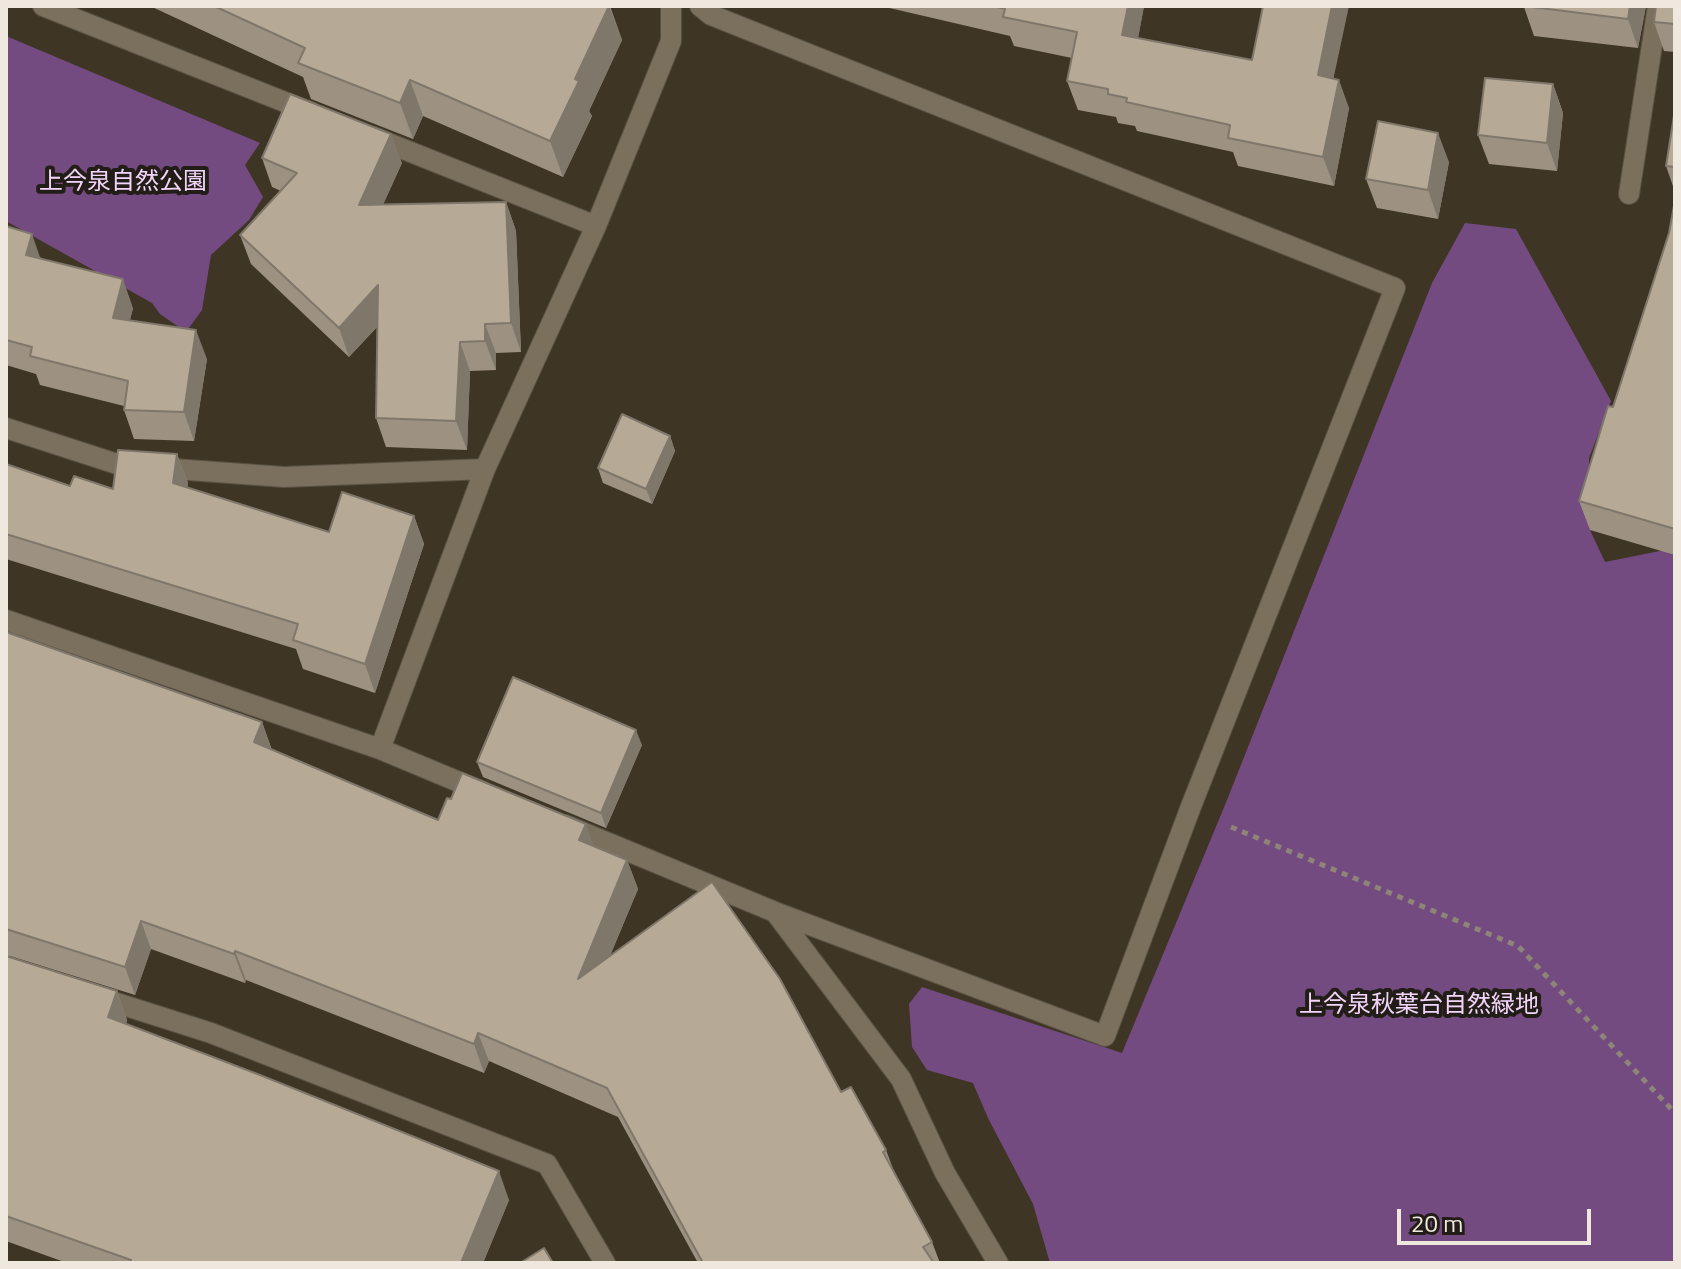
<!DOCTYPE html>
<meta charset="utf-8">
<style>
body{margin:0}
#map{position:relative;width:1681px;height:1269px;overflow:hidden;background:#3f3525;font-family:"Titillium Web",sans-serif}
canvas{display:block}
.frame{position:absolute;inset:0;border:8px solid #eee8de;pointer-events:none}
.scale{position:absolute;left:1397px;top:1209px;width:194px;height:36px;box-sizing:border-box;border:4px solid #eee8de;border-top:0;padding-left:10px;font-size:24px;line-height:28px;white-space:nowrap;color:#eee8de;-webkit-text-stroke:6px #221d16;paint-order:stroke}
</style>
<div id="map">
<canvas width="1681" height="1269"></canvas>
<div class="frame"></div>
<div class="scale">20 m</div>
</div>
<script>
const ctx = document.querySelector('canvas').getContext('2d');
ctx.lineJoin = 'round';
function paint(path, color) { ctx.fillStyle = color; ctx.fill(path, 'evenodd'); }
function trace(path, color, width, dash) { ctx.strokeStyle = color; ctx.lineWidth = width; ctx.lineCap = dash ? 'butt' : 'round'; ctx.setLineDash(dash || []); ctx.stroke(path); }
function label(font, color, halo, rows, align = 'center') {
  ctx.font = font + ' "Titillium Web","Noto Sans JP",sans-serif'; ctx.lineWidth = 8; ctx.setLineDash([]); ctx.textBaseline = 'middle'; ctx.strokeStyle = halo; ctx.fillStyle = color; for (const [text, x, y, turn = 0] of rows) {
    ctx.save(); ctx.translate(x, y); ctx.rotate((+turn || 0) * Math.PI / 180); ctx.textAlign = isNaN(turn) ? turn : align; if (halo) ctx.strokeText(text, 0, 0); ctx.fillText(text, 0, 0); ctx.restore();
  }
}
const green = new Path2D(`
 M6,36L260,143L245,165L263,197L249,220L211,255L202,310L186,332L160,314L152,303L6,221Z
 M1465,223L1516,229L1611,401L1589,458V528L1605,562L1675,548V1263H1050L1033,1204L988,1118L973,1083L927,1070L912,1047L909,1004L922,987L1122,1053L1225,805L1432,283Z`);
const path = new Path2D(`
 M1231,827L1518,946L1675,1113`);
const service = new Path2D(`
 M1629,194L1658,6`);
const minor = new Path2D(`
 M43,6L310,112
 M373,137L596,226
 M6,428L120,465L284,477L485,469
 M6,620L380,749
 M483,792L380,749L485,469L596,226L671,41V6
 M565,825L775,912L1105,1036L1190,809L1395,288L711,15L700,6
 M775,912L901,1079L945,1173L998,1263
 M98,997L211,1033L547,1164L605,1263`);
const wall = new Path2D(`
 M150,6H610L622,40L589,111L592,116L563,177L423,116L413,139L311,99L303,77Z
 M881,6H1144L1138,38L1334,79L1349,108L1334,186L1238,166L1233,152L1137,131L1135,126L1118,123L1116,117L1078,110L1067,81L1072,58L1014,46L1010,36Z
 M1646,6L1638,48L1534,36L1524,7Z
 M1675,6V52L1664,51L1654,22Z
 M1553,84L1563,113L1557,171L1489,164L1478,135Z
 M1675,109V192L1666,166Z
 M262,158L402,163L383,204L506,202L516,231L521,352L496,353V370L470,371L467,450L386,447L376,418L378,326L349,357L251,264L240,235L281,191L272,187Z
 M1449,162L1438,219L1377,208L1366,179Z
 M1675,200V555L1590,530L1579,501L1613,407L1669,233Z
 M6,226L41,258L133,308L130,320L207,359L194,441L134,439L124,410V406L40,385L36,374L6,365Z
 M670,436L675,451L652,504L603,483L598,468Z
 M177,454L188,483L187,487L329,532L414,516L424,544L375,693L303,669L296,649L6,559V464L70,486L113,489Z
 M6,632L262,722L272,750L438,820L594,846L627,860L638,889L610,956L841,1092L886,1150L895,1174L932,1242L940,1263H698L618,1117L489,1061L484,1073L246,980L245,983L151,949L135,995L10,956H6L117,991L127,1020L126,1024L509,1200L483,1263H67L6,1241Z
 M642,745L606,828L483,777L477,762Z`);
const shadedWall = new Path2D(`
 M609,6L622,40L589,111L592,116L563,177L550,141L575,79Z
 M1128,6H1144L1133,64L1122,35Z
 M1332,6H1349L1328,104L1318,75Z
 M1630,6H1646L1638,48L1628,19Z
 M410,80L423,116L413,139L400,103Z
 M1339,80L1349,108L1334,186L1323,157Z
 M1553,84L1563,113L1557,171L1547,143Z
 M1438,133L1449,162L1438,219L1428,190Z
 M391,134L402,163L370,234L359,205Z
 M506,202L516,231L521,352L511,323Z
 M32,234L42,263L26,255Z
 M123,279L133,308L123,347L113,318Z
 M378,285L389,313L349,357L339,328Z
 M485,324L496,353V370L485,341Z
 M196,330L207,359L194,441L184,412Z
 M460,342L470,371L467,450L456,421Z
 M670,436L675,451L652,504L646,489Z
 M177,454L188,483L183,512L173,483Z
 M414,516L424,544L375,693L365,664Z
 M262,722L272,751L254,742Z
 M636,730L642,745L606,828L601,813Z
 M586,824L596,852L579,840Z
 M627,860L638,889L588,1007L578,979Z
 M141,921L151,949L135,995L125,967Z
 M235,951L246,980L245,983L234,954Z
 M117,991L127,1020L118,1046L108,1017Z
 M478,1033L489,1061L484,1073L474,1044Z
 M499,1171L509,1200L483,1263H461Z`);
const building = new Path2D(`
 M214,6H609L575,79L579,81L550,141L410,80L400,103L298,63L305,48Z
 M993,6H1128L1122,35L1252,60L1263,6H1332L1318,75L1339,80L1323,157L1228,138L1230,125L1126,102L1127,98L1108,94V89L1067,81L1077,32L1003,17L1005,9Z
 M1524,6H1630L1628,19Z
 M1656,6H1675V24L1654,22Z
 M1485,78L1553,84L1547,143L1478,135Z
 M290,94L391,134L359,205L506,202L511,323L485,324V341L460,342L456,421L376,418L378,285L339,328L240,235L297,173L262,158Z
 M1675,109V167L1666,166Z
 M1378,121L1438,133L1428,190L1366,179Z
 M1675,200V529L1579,501L1608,406L1613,407L1669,233Z
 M6,226L32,234L26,255L123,279L113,318L196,330L184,412L124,410L128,381L30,356L32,347L6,340Z
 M622,414L670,436L646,489L598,468Z
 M118,450L177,454L173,483L329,532L342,492L414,516L365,664L293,640L298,624L6,534V464L70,486L74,476L113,489Z
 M6,632L262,722L254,742L438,820L447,798L451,799L462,773L586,824L579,840L627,860L578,979L712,882L780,979L841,1092L851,1087L886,1150L883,1152L932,1242L923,1247L934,1263H703L607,1088L478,1033L474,1044L235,951L234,954L141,921L125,967L6,929Z
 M513,677L636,730L601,813L477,762Z
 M6,956L117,991L108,1017L260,1075L499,1171L461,1263H130L131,1260L6,1216Z
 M544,1248L553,1263H520Z`);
const parkNames = [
 ["上今泉自然公園",123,183],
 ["上今泉秋葉台自然緑地",1419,1006]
];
paint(green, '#734b81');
trace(service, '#595143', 22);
trace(minor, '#595143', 22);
trace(path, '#8e8578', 5, [6, 6]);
trace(service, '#7b705e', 20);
trace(minor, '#7b705e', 20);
paint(wall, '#9d9282');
paint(shadedWall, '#7f776a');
paint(building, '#b6aa97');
trace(building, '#7f776a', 2);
label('24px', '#f1d5fa', '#221d16', parkNames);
</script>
